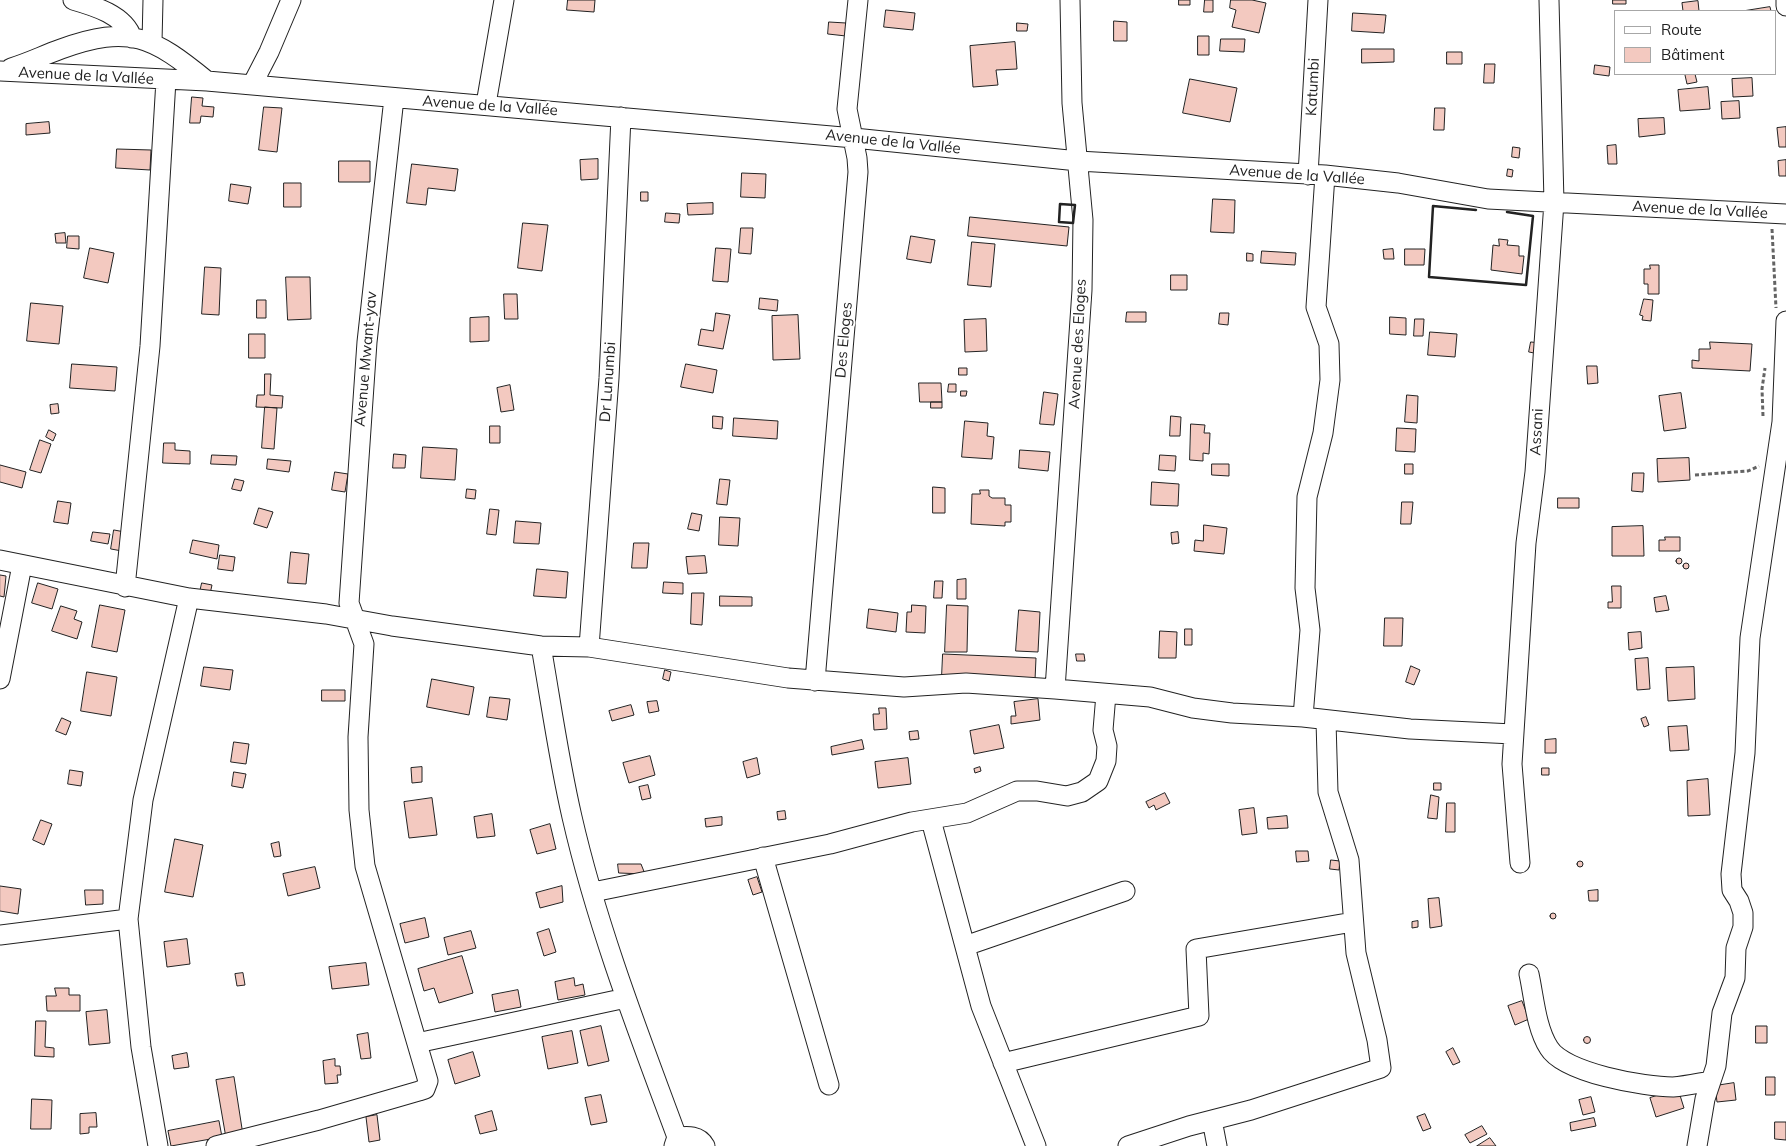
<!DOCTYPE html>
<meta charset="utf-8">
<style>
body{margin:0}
#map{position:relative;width:1786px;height:1146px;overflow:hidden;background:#fff;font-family:Mulish,sans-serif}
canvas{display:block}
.legend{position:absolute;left:1614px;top:10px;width:162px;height:65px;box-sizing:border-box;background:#fff;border:1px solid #a7a7a7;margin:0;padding:6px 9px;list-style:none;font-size:15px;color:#222}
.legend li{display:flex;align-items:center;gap:10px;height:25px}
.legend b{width:25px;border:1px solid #a7a7a7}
</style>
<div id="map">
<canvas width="1786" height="1146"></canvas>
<ul class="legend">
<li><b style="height:6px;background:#fff"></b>Route</li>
<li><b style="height:14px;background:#f3c9c0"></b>Bâtiment</li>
</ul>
</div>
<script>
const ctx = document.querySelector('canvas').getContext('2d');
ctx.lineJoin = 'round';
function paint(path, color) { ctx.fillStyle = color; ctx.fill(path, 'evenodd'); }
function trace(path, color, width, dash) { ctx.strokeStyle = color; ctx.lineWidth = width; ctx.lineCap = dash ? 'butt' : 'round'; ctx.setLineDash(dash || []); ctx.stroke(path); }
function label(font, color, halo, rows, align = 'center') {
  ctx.font = font + ' Mulish,sans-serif'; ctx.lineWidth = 4; ctx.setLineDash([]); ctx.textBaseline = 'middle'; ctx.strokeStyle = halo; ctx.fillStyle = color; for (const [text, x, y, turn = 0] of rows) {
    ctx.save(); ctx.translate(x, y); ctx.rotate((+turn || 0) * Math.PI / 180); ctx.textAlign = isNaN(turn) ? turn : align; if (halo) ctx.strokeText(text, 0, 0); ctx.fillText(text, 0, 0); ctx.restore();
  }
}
const building = new Path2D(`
 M568,0H595L594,12L567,10Z
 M1179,0H1190V5H1179Z
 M1205,0H1213V12H1204Z
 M1231,0H1252L1266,3L1259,33L1232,27L1236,10L1230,8Z
 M1613,0H1626V4H1613Z
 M1698,1L1699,11H1683L1682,3Z
 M1770,7L1771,11H1743Z
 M886,10L915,13L913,30L884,27Z
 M1353,13L1386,15L1384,33L1352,31Z
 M1114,21L1127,22V41H1114Z
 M829,22L846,23V36L828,34Z
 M1017,23L1028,24L1027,31H1017Z
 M1198,36H1209V55H1198Z
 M1221,39H1245L1244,52L1220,51Z
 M1015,42L1017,69L996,70L998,85L973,87L970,46Z
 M1362,49H1394V62L1362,63Z
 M1447,52H1462V64H1447Z
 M1485,64H1495L1494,83H1484Z
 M1595,65L1610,67L1609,76L1594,74Z
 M1695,74L1697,82L1687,84L1685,75Z
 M1752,78L1753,96L1733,97L1732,79Z
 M1190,79L1237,88L1230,122L1183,113Z
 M1708,87L1710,109L1680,111L1678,90Z
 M192,97L203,98L202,106L214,107L213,117L201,116L200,123H190Z
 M1739,101L1740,118L1722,119L1721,102Z
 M264,107L282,108L277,152L259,150Z
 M1435,108H1445L1444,130H1434Z
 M1664,118L1665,134L1639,137L1638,119Z
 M49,122L50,133L26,135V124Z
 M1786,127V147H1779L1777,128Z
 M1616,145L1617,164H1608L1607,146Z
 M1513,147L1520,148L1519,158L1512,157Z
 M117,149L151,150L150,170L116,168Z
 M598,159V179L581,180L580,160Z
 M1786,160V176H1779L1778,161Z
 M339,161H370V182H339Z
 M412,164L458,169L455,191L428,188L426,205L407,203Z
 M1508,169L1513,170L1512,177L1507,176Z
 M742,173L766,174L765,198L741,197Z
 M284,183H301V207H284Z
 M231,184L251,187L248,204L229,201Z
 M641,192H648V201H641Z
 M1213,199L1235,200L1234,233L1211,232Z
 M713,203V214L688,215L687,204Z
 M666,213L680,214L679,223L665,222Z
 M970,217L1069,227L1067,246L968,236Z
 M523,223L548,225L542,271L518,268Z
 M741,228H753L751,254L739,253Z
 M65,233L66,243H56L55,234Z
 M68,236H79V249L67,248Z
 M911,236L935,240L931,263L907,259Z
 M1499,239L1508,240L1507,245L1519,246V256H1524L1522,274L1491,270L1493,245L1499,246Z
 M972,242L995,244L991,287L968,285Z
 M90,248L114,253L108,283L84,278Z
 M716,248L731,249L728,282L713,281Z
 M1393,249L1394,259H1384L1383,250Z
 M1405,249H1425L1424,265H1405Z
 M1262,251L1296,253L1295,265L1261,263Z
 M1247,253L1253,254V261H1247Z
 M1650,265H1659V294H1648V284H1644V269H1650Z
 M205,267L221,268L219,315L202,314Z
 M1171,275H1187V290H1171Z
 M286,277H310L311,319L288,320Z
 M504,294H517L518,319H505Z
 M760,298L778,300L777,311L759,309Z
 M1644,299L1653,300L1651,321L1642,320L1643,316L1640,315Z
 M257,300H266V318H257Z
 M31,303L63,306L59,344L27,341Z
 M1127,312H1146V322H1126Z
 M716,313L730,315L723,349L698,345L701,329L713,331Z
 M1220,313H1229L1228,325L1219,324Z
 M798,315L800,359L773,360L772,316Z
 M489,317V341L470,342V318Z
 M1390,317L1406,318V335L1390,334Z
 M986,319L987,351L965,352L964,320Z
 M1415,319H1424L1423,336H1414Z
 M1430,332L1457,334L1455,357L1428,355Z
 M249,334H265V358H249Z
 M1531,342L1541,343L1539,354L1529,352Z
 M1710,342L1752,344L1750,371L1692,368V360L1699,361V349H1710Z
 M72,364L117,367L115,391L70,388Z
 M686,364L717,370L713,393L681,387Z
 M1587,366H1597L1598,383L1588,384Z
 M959,368H967V375H959Z
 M265,374H271L270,395L283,396L282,408L256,407L257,395H264Z
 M919,383H941L942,402H920Z
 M949,384H956V392H948Z
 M510,385L514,410L501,412L497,388Z
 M961,391H967L966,396H961Z
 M1044,392L1058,394L1054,425L1040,424Z
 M1681,393L1686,428L1664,431L1659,396Z
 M1407,395L1418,396L1417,423L1405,422Z
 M931,402H942V408H931Z
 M58,404L59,413L51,414L50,405Z
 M265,407L277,408L274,449L262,448Z
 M713,416L723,417L722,429L713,428Z
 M1171,416L1181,417L1180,436H1170Z
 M734,418L778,421L777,439L733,436Z
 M965,421L988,423L987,436L994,437L992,459L962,457Z
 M1191,424L1205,425L1204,433H1210L1209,454L1203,453V461L1190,460Z
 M490,426H500V443H490Z
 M1397,428L1416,429L1415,452L1396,451Z
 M49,430L56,434L53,441L46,437Z
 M40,440L51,444L41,473L30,470Z
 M164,443H175V450L190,451V464L163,463Z
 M423,447L457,449L455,480L421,478Z
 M1020,450L1050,452L1048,471L1019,468Z
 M394,454L406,455L405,468H393Z
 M212,455L237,456L236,465L211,464Z
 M1160,455L1176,456L1175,471L1159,470Z
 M1689,458L1690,480L1658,482L1657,459Z
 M268,459L291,461L289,472L267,469Z
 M1212,464H1229V476L1212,475Z
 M1405,464H1413V474H1405Z
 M0,465L26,472L22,488L0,482Z
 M335,472L348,474L345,492L332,490Z
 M1633,473H1644L1643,492L1632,491Z
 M235,479L244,481L241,491L232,489Z
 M720,479L730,480L727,505L717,504Z
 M1152,482L1179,484L1178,506L1151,505Z
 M933,487L945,488V513H933Z
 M467,489L476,490L475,499L466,498Z
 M980,490H989V496L992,498H1005V505H1011V522H1005V526L971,524L972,494H980Z
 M1558,498H1579V508H1558Z
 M58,501L71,503L68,524L54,522Z
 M1402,502H1413L1411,524H1401Z
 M259,508L273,512L267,528L254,524Z
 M490,509L499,510L496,535L487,534Z
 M692,513L702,515L699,531L688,529Z
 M720,517L740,518L738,546L719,545Z
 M516,521L541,523L539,544L514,543Z
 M1204,525L1227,528L1224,554L1194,551L1195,540L1203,541Z
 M1643,526L1644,556H1612V527Z
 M114,530L125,532L122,551L111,549Z
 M93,532L110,534L108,544L91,541Z
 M1178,532L1179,543L1172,544L1171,533Z
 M1665,537H1680V551H1659V540H1665Z
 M193,540L219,545L217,559L190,553Z
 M634,543H649L647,568H632Z
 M291,552L309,554L306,584L288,583Z
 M220,555L235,557L233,571L218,569Z
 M705,556L707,573L688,574L686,557Z
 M1676 561a3 3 0 1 1 6 0a3 3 0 1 1-6 0Z
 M1683 566a3 3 0 1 1 6 0a3 3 0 1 1-6 0Z
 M537,569L568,572L566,598L534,596Z
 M0,575L6,576L4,597L0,596Z
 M966,579V599H957V580Z
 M935,581H943L942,598H934Z
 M664,582L683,583V594L663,593Z
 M38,583L58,589L52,609L32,603Z
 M202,583L212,585L210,594L200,592Z
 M1612,586H1621V608H1608V602H1612Z
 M692,593H704L702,625L691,624Z
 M720,596L752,597V606H720Z
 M1666,596L1669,610L1656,612L1654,598Z
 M100,605L125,610L117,652L92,647Z
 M912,605L926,606L925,633L906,632L907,612H911Z
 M947,605L968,606L967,652H945Z
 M61,606L77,611L74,619L82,622L77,639L52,631Z
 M869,609L898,613L896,632L867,628Z
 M1019,610L1040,612L1038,652L1016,651Z
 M1385,618H1403L1402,646H1384Z
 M1185,629H1192V645H1185Z
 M1160,631L1177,632L1176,658H1159Z
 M1641,632L1642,648L1629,650L1628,633Z
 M943,654L1036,658L1035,680L942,676Z
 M1076,654H1084L1085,661H1077Z
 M1648,658L1650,689L1637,690L1635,659Z
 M1411,666L1420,670L1414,685L1406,682Z
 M204,667L233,670L230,690L201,686Z
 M1694,667L1695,699L1668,701L1666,668Z
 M665,670L671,672L669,681L663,679Z
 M87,672L117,677L111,716L81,711Z
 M432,679L474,687L469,715L427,707Z
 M322,690H345V701H322Z
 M490,697L510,699L507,720L487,717Z
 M1038,699L1040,720L1011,724V716H1016L1014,702Z
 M657,701L659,711L649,713L647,702Z
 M631,705L634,715L612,721L609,711Z
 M879,708H886L887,729L874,730L873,714H879Z
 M1646,717L1649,725L1644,727L1641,719Z
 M62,718L71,722L66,735L56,731Z
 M999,725L1004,748L974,754L970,731Z
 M1687,726L1689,750L1670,751L1668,727Z
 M918,731L919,739L910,740L909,732Z
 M1556,739V753H1545V740Z
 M862,740L864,749L832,755L831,747Z
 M234,742L249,744L246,764L231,762Z
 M650,756L655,775L629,783L623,763Z
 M757,758L760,774L747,778L743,762Z
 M908,758L911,784L878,788L875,762Z
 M422,767V782L412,783L411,768Z
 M980,767L981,771L975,773L974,769Z
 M1542,768H1549V775H1542Z
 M70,770L83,772L81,786L68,784Z
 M234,772L246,774L243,788L232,786Z
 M1708,779L1710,815L1688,816L1687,781Z
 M1434,783H1441V790H1434Z
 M648,785L651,798L642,800L639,787Z
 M1165,793L1170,803L1156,810L1154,805L1149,808L1146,802Z
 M1431,795L1439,797L1437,819L1428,818Z
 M432,798L437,835L409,838L404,802Z
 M1447,803H1455V832H1446Z
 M1254,808L1257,833L1242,835L1239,810Z
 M785,811L786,819L778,820L777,812Z
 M492,814L495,836L477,838L474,817Z
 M1287,816L1288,828L1268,829L1267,818Z
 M722,817V825L706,827L705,819Z
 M41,820L52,824L44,845L33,840Z
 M550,824L556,849L537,854L530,830Z
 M175,839L203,845L193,897L165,892Z
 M279,842L281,856L274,857L271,844Z
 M1296,851H1308L1309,861L1297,862Z
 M1331,860L1340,861L1339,870L1330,869Z
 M1577 864a3 3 0 1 1 6 0a3 3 0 1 1-6 0Z
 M618,864H641L645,874L619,873Z
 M315,867L320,888L288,896L283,874Z
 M757,877L762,892L753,895L748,880Z
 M0,886L21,889L18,914L0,911Z
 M562,886L563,902L540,908L536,893Z
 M85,890H103V904L86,905Z
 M1598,890V901H1589L1588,891Z
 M1439,898L1442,926L1430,928L1428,899Z
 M1550 916a3 3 0 1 1 6 0a3 3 0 1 1-6 0Z
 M425,918L429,937L405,943L400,924Z
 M1418,921V927L1412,928V922Z
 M549,929L556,952L544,956L537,933Z
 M471,931L476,948L448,955L444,938Z
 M187,939L190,964L167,967L164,942Z
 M462,956L473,993L439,1003L434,988L424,991L418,969Z
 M366,963L369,985L332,989L329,967Z
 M243,973L245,985L237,986L235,974Z
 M574,978L575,986L583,984L585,995L558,1000L555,982Z
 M55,988H69V995H80V1011H47L46,996H56Z
 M518,990L521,1007L495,1012L492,995Z
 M1522,1001L1529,1019L1515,1025L1508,1006Z
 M107,1010L110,1043L89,1045L86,1012Z
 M36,1021H46L45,1047L54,1048V1057L35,1056Z
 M601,1026L609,1061L588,1066L580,1031Z
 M1756,1026H1767V1043H1756Z
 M572,1031L578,1063L548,1069L542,1037Z
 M368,1033L371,1058L361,1059L357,1035Z
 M1583.5 1040a3.5 3.5 0 1 1 7 0a3.5 3.5 0 1 1-7 0Z
 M1453,1048L1460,1062L1453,1065L1446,1052Z
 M473,1052L480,1076L455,1084L448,1060Z
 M187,1053L189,1067L174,1069L172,1056Z
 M335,1059V1066H340L341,1075H337L338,1083L325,1084L323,1061Z
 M234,1077L243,1135L226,1138L216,1080Z
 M1766,1077H1775V1095H1766Z
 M1734,1083L1736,1100L1717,1102L1715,1086Z
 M1678,1089L1684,1108L1656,1117L1650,1098Z
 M601,1095L607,1122L591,1125L585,1098Z
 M1591,1097L1595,1112L1583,1115L1579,1100Z
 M32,1099L52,1100L51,1129H31Z
 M492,1111L497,1130L480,1134L475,1116Z
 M96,1113L97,1127H89V1133L80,1134V1114Z
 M1425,1114L1431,1128L1423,1131L1417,1117Z
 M377,1115L380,1140L369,1142L366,1117Z
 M1594,1118L1596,1126L1571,1131L1570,1123Z
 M219,1121L222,1137L171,1146L168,1131Z
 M1775,1122H1786V1140L1775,1139Z
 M1482,1126L1487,1134L1470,1143L1465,1135Z
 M1490,1138L1496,1146H1477Z`);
const path = new Path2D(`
 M1772,229L1776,308
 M1763,416L1762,389L1765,368
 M1695,475L1748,471L1759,466`);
const minor = new Path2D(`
 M73,0C94,6 125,15 132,38
 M1786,0V6
 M152,42L153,0
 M11,68C28,63 44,55 61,49C130,24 153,37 207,81
 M0,71L207,81L854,138L1078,161L1325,175L1398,183L1488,199L1786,214
 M252,85L269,52L291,0
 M486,104L504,0
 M1308,175L1318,0
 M0,560L189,598L326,614L392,626L541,646L589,647L788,678L904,687L966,683L1055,689L1150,697L1193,708L1232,713L1303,717L1410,729L1513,734
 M125,587L150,346L166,80
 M541,646C551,703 559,761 572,817C597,926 638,1032 677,1137L674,1146
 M589,647L609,378L621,117
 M0,679L22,565
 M815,681L858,172L857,158L847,109L858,0
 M1055,689L1082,290L1083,220L1072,103L1070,0
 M1303,717L1310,630L1305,588L1307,497L1323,433L1330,380L1329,344L1316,307L1325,175
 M931,820L981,1006L1036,1146
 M763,857L829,1085
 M1520,863L1512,764L1526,543L1535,472L1554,202L1549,0
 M593,892L830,844L912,822L967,813L1017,791H1037L1067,796L1082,792L1098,781L1106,761L1107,746L1103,730L1106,694
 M0,935L128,919
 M965,946L1125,891
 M1529,974C1534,997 1536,1028 1549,1048C1564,1073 1645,1087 1673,1087C1686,1086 1699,1083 1711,1081
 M417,1043L626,998
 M1003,1063L1199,1016L1196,949L1353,922
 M1212,1120L1217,1146
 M677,1137C688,1136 699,1135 705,1146
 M158,1146L141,1047L128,919L143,800L189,598
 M216,1146L319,1120L419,1091L425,1089L428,1081L365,866L359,810L358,737L364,644L349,603L367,342L394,98
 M1128,1146L1189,1126L1251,1110L1381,1068L1377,1040L1356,953L1349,860L1328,792L1326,721
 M1697,1146L1705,1099L1716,1066L1722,1013L1735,978L1736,948L1743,927V913L1739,901L1732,890L1731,874L1745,753L1750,638L1782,422L1786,321`);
const wall = new Path2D(`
 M1060,204L1075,205L1073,223L1059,222Z
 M1476,210L1433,206L1429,277L1526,285L1533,216L1507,212`);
const streetNames = [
 ["Avenue de la Vallée",86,76,3],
 ["Katumbi",1313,87,-87],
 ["Avenue de la Vallée",490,106,4],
 ["Avenue de la Vallée",893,142,6],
 ["Avenue de la Vallée",1297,175,4],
 ["Avenue de la Vallée",1700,210,3],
 ["Des Eloges",844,340,-85],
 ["Avenue des Eloges",1078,344,-87],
 ["Avenue Mwant-yav",366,359,-85],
 ["Dr Lunumbi",608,382,-86],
 ["Assani",1537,432,-87]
];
paint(building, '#f3c9c0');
trace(building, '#222', 1);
trace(minor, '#222', 21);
trace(path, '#646464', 3, [4, 2.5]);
trace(minor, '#fff', 19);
trace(wall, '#222', 2.5);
label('15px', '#222', '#fff', streetNames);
</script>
